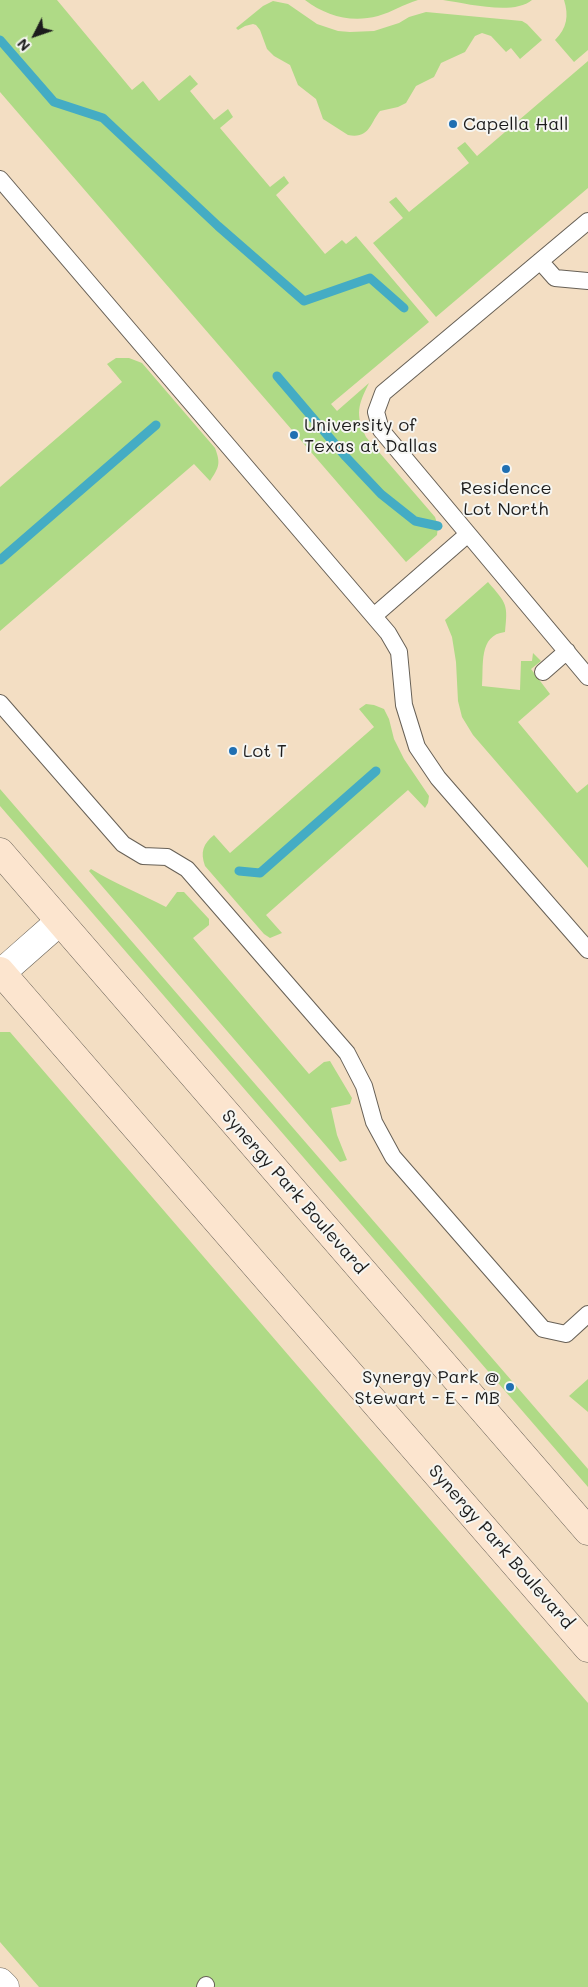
<!DOCTYPE html>
<style>
body{margin:0}
#map{position:relative;width:588px;height:1987px;overflow:hidden;background:#f3dec3;font-family:Mali,sans-serif}
canvas{display:block}
.north{position:absolute;left:10px;top:10px;width:50px;height:50px;-webkit-text-stroke:4px #f6f6f2;paint-order:stroke;rotate:229deg;font-size:14px;font-weight:700;line-height:20px;text-align:center;color:#1c1c1c}
.north::after{content:'';display:block;margin:auto;width:18px;height:22px;background:#1c1c1c;clip-path:polygon(50% 0,100% 100%,50% 72%,0 100%)}
</style>
<div id="map">
<canvas width="588" height="1987"></canvas>
<div class="north">N</div>
</div>
<script>
const ctx = document.querySelector('canvas').getContext('2d');
ctx.lineJoin = 'round';
function paint(path, color) { ctx.fillStyle = color; ctx.fill(path, 'evenodd'); }
function trace(path, color, width, dash) { ctx.strokeStyle = color; ctx.lineWidth = width; ctx.lineCap = dash ? 'butt' : 'round'; ctx.setLineDash(dash || []); ctx.stroke(path); }
function label(font, color, halo, rows, align = 'center') {
  ctx.font = font + ' Mali,sans-serif'; ctx.lineWidth = 4; ctx.setLineDash([]); ctx.textBaseline = 'middle'; ctx.strokeStyle = halo; ctx.fillStyle = color; for (const [text, x, y, turn = 0] of rows) {
    ctx.save(); ctx.translate(x, y); ctx.rotate((+turn || 0) * Math.PI / 180); ctx.textAlign = isNaN(turn) ? turn : align; if (halo) ctx.strokeText(text, 0, 0); ctx.fillText(text, 0, 0); ctx.restore();
  }
}
const green = new Path2D(`
 M0,0H57L132,90L143,81L159,101L190,75L198,84L190,91L214,120L228,109L233,117L220,128L270,187L284,176L289,183L276,195L325,254L342,240L346,244L356,236L429,322L331,404L337,411L369,383C358,405 355,414 366,437L435,517L438,526L437,535L406,562L0,92Z
 M305,0H418C404,4 392,12 378,16C351,23 326,16 305,0Z
 M443,0H532C513,16 466,3 443,0Z
 M564,0H588V50L574,62L555,40C567,28 569,16 564,0Z
 M273,1L288,4L317,24L338,31L350,32L374,31L399,23L409,17L426,12L522,21L527,24L542,40L520,59L511,48L506,52L491,36L482,33L475,36L465,52L441,63L434,77L416,86L406,103L398,107L380,111C370,123 370,139 348,135L323,119L316,99L298,85L290,65L274,56L267,49L260,30L256,25L253,24L245,26L238,30L236,28L263,6Z
 M588,61V188L436,317L373,243L403,218L389,202L396,197L409,212L469,163L457,148L465,142L477,156Z
 M116,358H129L142,363L215,448C221,464 219,467 210,481L194,464L0,631V487L122,382L107,364Z
 M488,582C507,604 508,604 505,632C478,635 484,666 482,686L520,690L521,661H532L533,653L541,661L531,669L550,694L518,722L577,793L588,784V868L473,735L462,717L458,701L456,662L452,637L445,620Z
 M366,704L374,705L384,709L389,719L394,739L404,759L429,796L428,803L425,808L408,790L266,915L282,933L270,938L264,934L205,866C200,852 203,844 214,835L230,853L374,727L359,709Z
 M0,789L588,1469V1487L0,806Z
 M91,869C116,884 141,894 166,907L177,892H184L209,919V925L193,938L309,1074L324,1062L330,1061L352,1098L350,1104L331,1108L337,1135L347,1160L340,1162L89,871Z
 M0,1032H10L588,1703V1987H39L0,1942Z
 M588,1379V1412L569,1396Z`);
const stream = new Path2D(`
 M0,40L54,102L103,118L218,226L304,301L370,278L404,308
 M277,376L346,457L381,494L415,521L438,526
 M0,560L156,425
 M239,871L260,873L376,771`);
const lane = new Path2D(`
 M0,179L388,633L399,652L404,705L417,747L438,778L458,801L588,950
 M588,221L383,393L376,412L381,430L588,677
 M540,261L555,278L588,281
 M375,615L468,534
 M543,672L567,651
 M0,703L123,844L143,856L167,857L187,869L347,1053L364,1086L374,1122L393,1157L543,1329L566,1334L588,1314
 M205,1987L206,1985`);
const street = new Path2D(`
 M0,974L59,922
 M0,1982L5,1987`);
const secondary = new Path2D(`
 M0,852L588,1531
 M0,971L588,1648`);
const markers = [
 [453,124,5,"#1f6fb2"],
 [294,435,5,"#1f6fb2"],
 [506,469,5,"#1f6fb2"],
 [233,751,5,"#1f6fb2"],
 [510,1387,5,"#1f6fb2"]
];
const poiNames = [
 ["Capella Hall",463,124],
 ["University of",304,425],
 ["Texas at Dallas",304,446],
 ["Residence",506,488,"center"],
 ["Lot North",506,509,"center"],
 ["Lot T",243,751],
 ["Synergy Park @",500,1377,"right"],
 ["Stewart - E - MB",500,1398,"right"]
];
const streetNames = [
 ["Synergy Park Boulevard",294,1192,49],
 ["Synergy Park Boulevard",501,1547,49]
];
paint(green, '#afda86');
trace(stream, '#44acc4', 9);
trace(lane, '#676056', 18);
trace(street, '#676056', 29);
trace(secondary, '#676056', 29);
trace(lane, '#fff', 16);
trace(street, '#fff', 28);
trace(secondary, '#fce5cf', 28);
for (const [x, y, r, color] of markers) { const dot = new Path2D(); dot.arc(x, y, r, 0, 2 * Math.PI); ctx.fillStyle = color; ctx.fill(dot); trace(dot, '#f6f6f2', 2); }
label('18px', '#1c1c1c', '#f6f6f2', poiNames, 'left');
label('18px', '#1c1c1c', '#f6f6f2', streetNames);
</script>
